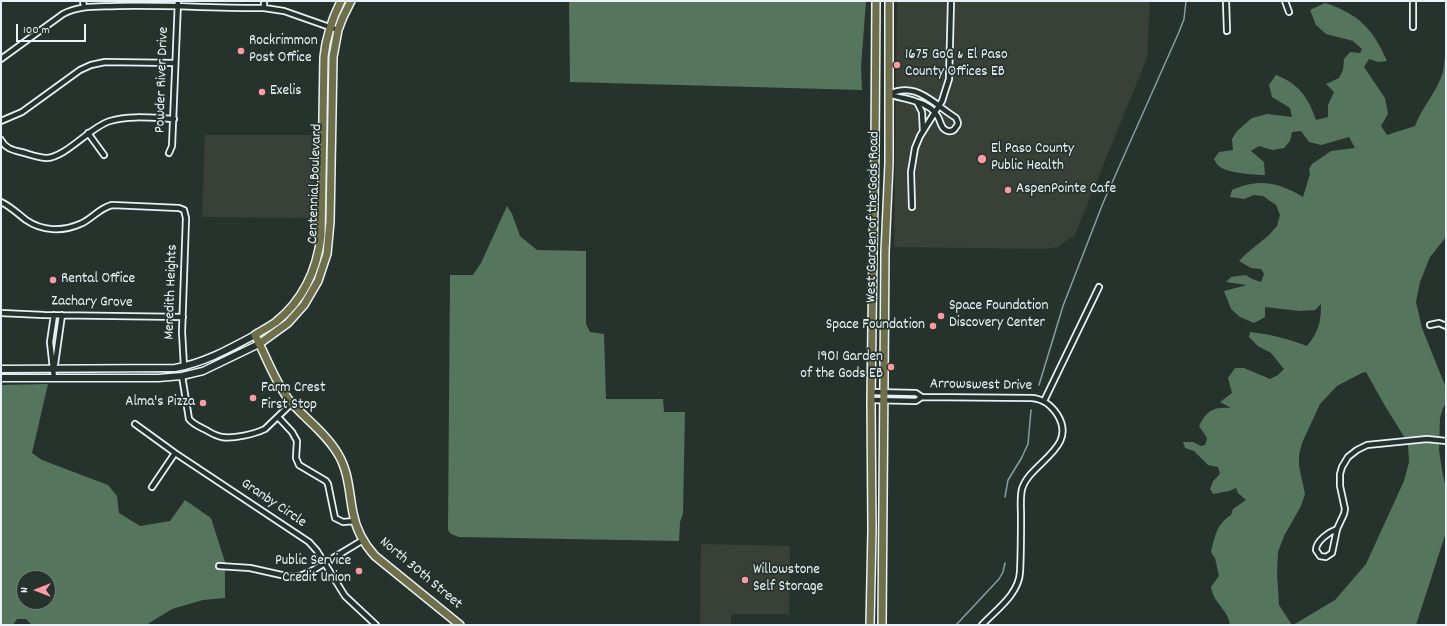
<!DOCTYPE html>
<style>
body{margin:0}
#map{position:relative;width:1447px;height:626px;overflow:hidden;background:#26332d;font-family:Dekko,sans-serif}
canvas{display:block}
.frame{position:absolute;inset:0;border:2px solid #e8f1f8;pointer-events:none}
.north{position:absolute;left:16px;top:570px;width:40px;height:40px;box-sizing:border-box;background:#26332d;border:1px solid #747f7e;border-radius:50%;rotate:270deg;font-size:11px;font-weight:700;line-height:16px;text-align:center;color:#e8f1f8}
.north::after{content:'';display:block;margin:auto;width:14px;height:18px;background:#ff9aa2;clip-path:polygon(50% 0,100% 100%,50% 72%,0 100%)}
.scale{position:absolute;left:16px;top:24px;width:70px;height:18px;box-sizing:border-box;border:2px solid #e8f1f8;border-top:0;padding-left:5px;font-size:12px;line-height:14px;white-space:nowrap;color:#e8f1f8;-webkit-text-stroke:3px #26332d;paint-order:stroke}
</style>
<div id="map">
<canvas width="1447" height="626"></canvas>
<div class="frame"></div>
<div class="north">N</div>
<div class="scale">100 m</div>
</div>
<script>
const ctx = document.querySelector('canvas').getContext('2d');
ctx.lineJoin = 'round';
function paint(path, color) { ctx.fillStyle = color; ctx.fill(path, 'evenodd'); }
function trace(path, color, width, dash) { ctx.strokeStyle = color; ctx.lineWidth = width; ctx.lineCap = dash ? 'butt' : 'round'; ctx.setLineDash(dash || []); ctx.stroke(path); }
function label(font, color, halo, rows, align = 'center') {
  ctx.font = font + ' Dekko,sans-serif'; ctx.lineWidth = 3.5; ctx.setLineDash([]); ctx.textBaseline = 'middle'; ctx.strokeStyle = halo; ctx.fillStyle = color; for (const [text, x, y, turn = 0] of rows) {
    ctx.save(); ctx.translate(x, y); ctx.rotate((+turn || 0) * Math.PI / 180); ctx.textAlign = isNaN(turn) ? turn : align; if (halo) ctx.strokeText(text, 0, 0); ctx.fillText(text, 0, 0); ctx.restore();
  }
}
const built = new Path2D(`
 M897,1H1150L1147,58L1074,237H1070L1059,247L1044,249L894,247Z
 M205,135H314V218L202,217Z
 M701,544L790,546L789,614H731V625H700Z`);
const green = new Path2D(`
 M569,1H866L861,67L862,90L570,82Z
 M1445,1H1446V237L1430,257L1420,282L1416,302L1422,328L1446,388V403L1443,408L1440,418L1439,450L1443,476L1446,487V532L1416,625H1293L1335,600L1366,564L1404,481L1409,462L1408,445L1405,438L1385,406L1366,372L1362,373L1337,386L1320,404L1302,443L1299,455V466L1305,494L1301,506L1284,536L1278,552L1277,573L1279,605L1292,625H1230C1228,609 1213,603 1211,587L1219,576L1215,558L1212,554L1211,551C1216,534 1216,525 1231,515L1233,509L1246,500L1238,493L1236,488L1229,491L1213,494L1210,489L1213,481L1220,474L1218,467L1208,465L1194,451L1185,448L1183,442H1193L1201,446L1205,445L1207,438L1199,426C1207,410 1214,407 1231,408L1220,402L1232,393L1228,378L1235,368H1244L1270,379L1278,375L1284,369L1271,353L1258,346L1249,337L1250,332C1270,334 1289,339 1307,346C1319,331 1321,322 1321,304L1315,310L1300,311L1265,307V317L1254,323L1240,317L1231,309L1224,291L1247,285L1226,282L1231,277L1246,275L1252,279L1261,282L1264,274L1261,269L1251,268L1239,261L1247,253L1269,235L1277,226L1280,215L1276,205L1263,196L1254,195L1244,199L1230,197L1232,190C1258,178 1279,182 1303,197L1310,174L1309,169L1312,164L1331,151L1355,148L1349,137L1321,145L1309,142L1301,131L1292,132L1290,141L1284,148L1272,150L1259,146L1251,151L1264,162L1265,175C1255,175 1228,173 1220,167C1217,165 1215,161 1214,159L1219,152L1233,150L1232,139L1237,131L1252,118L1267,114L1292,117L1290,108L1272,97L1269,85L1276,75C1299,84 1308,97 1316,120L1328,117V105L1334,92L1326,84L1339,78L1343,70L1344,59L1350,52L1360,53L1362,49L1353,41L1326,34L1316,25L1310,10L1325,3C1359,14 1373,29 1387,61L1378,62L1369,59L1364,67L1385,98L1388,114L1381,126L1387,135L1415,126C1422,107 1437,92 1443,72C1447,54 1446,20 1445,1Z
 M507,206L512,214L520,236L537,250L586,251V324L590,332L604,334L606,399H663L664,412H685L683,514L680,522L679,541L459,537L451,534L448,530L450,275H473L481,263Z
 M48,384L32,453L42,460L108,485L117,496L119,513L140,526L170,521L185,500L211,518L225,562V598L203,600L172,609L146,625H32L26,619H17L13,625H1V385ZM24,578H48V602H24Z`);
const stream = new Path2D(`
 M1039,385L1063,306L1103,203L1179,32L1184,19L1186,1
 M1005,497L1008,480L1021,459L1028,444L1031,410
 M956,625L999,579L1003,572L1005,563`);
const minor = new Path2D(`
 M83,1L84,7
 M1226,1L1227,31
 M1285,1L1289,12
 M1413,1V27
 M264,8V1
 M1,59L63,14C80,5 98,7 117,6C166,5 215,8 264,8L284,11L338,30
 M889,94C909,85 922,93 938,105C944,110 950,114 956,118C958,122 959,124 956,127C953,133 947,132 943,128C941,125 940,122 939,119C935,110 926,104 917,102
 M889,94C898,98 908,98 917,102L922,112L923,131
 M1,121L22,112L80,70L91,65L105,62L175,63
 M88,133L104,155
 M1,140C5,148 12,150 21,152C29,154 39,158 47,158C66,157 90,127 110,121C130,115 153,118 174,119
 M169,153L172,146L178,1
 M1,202C10,206 18,214 26,220C42,231 62,232 80,224C91,220 99,208 112,205L179,208L184,210L186,218L182,332L184,367
 M912,207L911,172L915,148L920,136L942,101L949,79L951,1
 M1,313L44,315L183,317
 M54,315L50,342L54,378
 M1430,325L1439,323L1446,326
 M55,364L62,315
 M182,376L189,419C193,424 198,426 204,429C210,432 215,436 222,437C233,439 255,434 265,429L292,403
 M871,392L916,393L922,397
 M871,400L916,401L922,397L1032,398C1043,399 1050,404 1057,414C1079,448 1030,462 1022,489C1020,497 1021,507 1021,516C1021,535 1021,553 1020,572C1019,594 996,610 982,625
 M1044,401L1099,287
 M278,417L292,432L297,441L296,458L299,465L326,481L328,484L335,518L343,522L355,521
 M135,424L175,453L309,542L317,551L345,596L376,625
 M152,487L175,453
 M1337,529C1329,532 1316,541 1316,550L1320,556L1326,557L1332,553L1337,529L1344,514L1345,509L1340,486V474L1342,467L1348,457L1357,450L1367,445L1427,439L1446,441
 M219,566L250,568L286,576L297,577L310,572L363,540`);
const secondary = new Path2D(`
 M1,369L175,368C204,363 229,349 255,335
 M1,378H158L182,376L203,371L259,344`);
const primary = new Path2D(`
 M341,1C332,19 326,37 324,57L321,236C317,270 303,300 276,322C269,327 261,331 255,335C266,356 275,382 289,400C304,418 326,433 338,454C349,472 349,493 353,513C356,529 364,544 375,556L460,625
 M259,344L288,323L304,305L318,281L327,254L330,222L333,57L338,30L343,17L351,1
 M870,625L872,530L871,400L873,252L875,150L876,1
 M882,625L885,252L889,163V1`);
const markers = [
 [241,51,4,"#ff9aa2"],
 [897,65,4,"#ff9aa2"],
 [262,92,4,"#ff9aa2"],
 [982,159,5,"#ff9aa2"],
 [1008,190,4,"#ff9aa2"],
 [53,280,4,"#ff9aa2"],
 [941,316,4,"#ff9aa2"],
 [933,326,4,"#ff9aa2"],
 [891,367,4,"#ff9aa2"],
 [253,398,4,"#ff9aa2"],
 [203,403,4,"#ff9aa2"],
 [359,571,4,"#ff9aa2"],
 [745,580,4,"#ff9aa2"]
];
const poiNames = [
 ["Rockrimmon",249,42],
 ["Post Office",249,59],
 ["1675 GoG & El Paso",905,56],
 ["County Offices EB",905,73],
 ["Exelis",270,92],
 ["El Paso County",991,150],
 ["Public Health",991,167],
 ["AspenPointe Cafe",1016,190],
 ["Rental Office",61,280],
 ["Space Foundation",949,307],
 ["Discovery Center",949,324],
 ["Space Foundation",925,326,"right"],
 ["1901 Garden",883,358,"right"],
 ["of the Gods EB",883,375,"right"],
 ["Farm Crest",261,389],
 ["First Stop",261,406],
 ["Alma's Pizza",195,403,"right"],
 ["Public Service",351,562,"right"],
 ["Credit Union",351,579,"right"],
 ["Willowstone",753,571],
 ["Self Storage",753,588]
];
const streetNames = [
 ["Powder River Drive",163,80,-88],
 ["Centennial Boulevard",316,184,-88],
 ["West Garden of the Gods Road",874,217,-89],
 ["Meredith Heights",172,292,-88],
 ["Zachary Grove",92,303,1],
 ["Arrowswest Drive",981,386,1],
 ["Granby Circle",273,504,34],
 ["North 30th Street",420,574,40]
];
paint(built, '#394037');
paint(green, '#56755d');
trace(stream, '#879ea5', 1.5);
trace(minor, '#e8f1f8', 8);
trace(secondary, '#e8f1f8', 9);
trace(primary, '#e8f1f8', 10);
trace(minor, '#26332d', 4.5);
trace(secondary, '#26332d', 6);
trace(primary, '#6f704a', 7);
for (const [x, y, r, color] of markers) { const dot = new Path2D(); dot.arc(x, y, r, 0, 2 * Math.PI); ctx.fillStyle = color; ctx.fill(dot); trace(dot, '#26332d', 1.5); }
label('15px', '#e8f1f8', '#26332d', poiNames, 'left');
label('15px', '#e8f1f8', '#26332d', streetNames);
</script>
